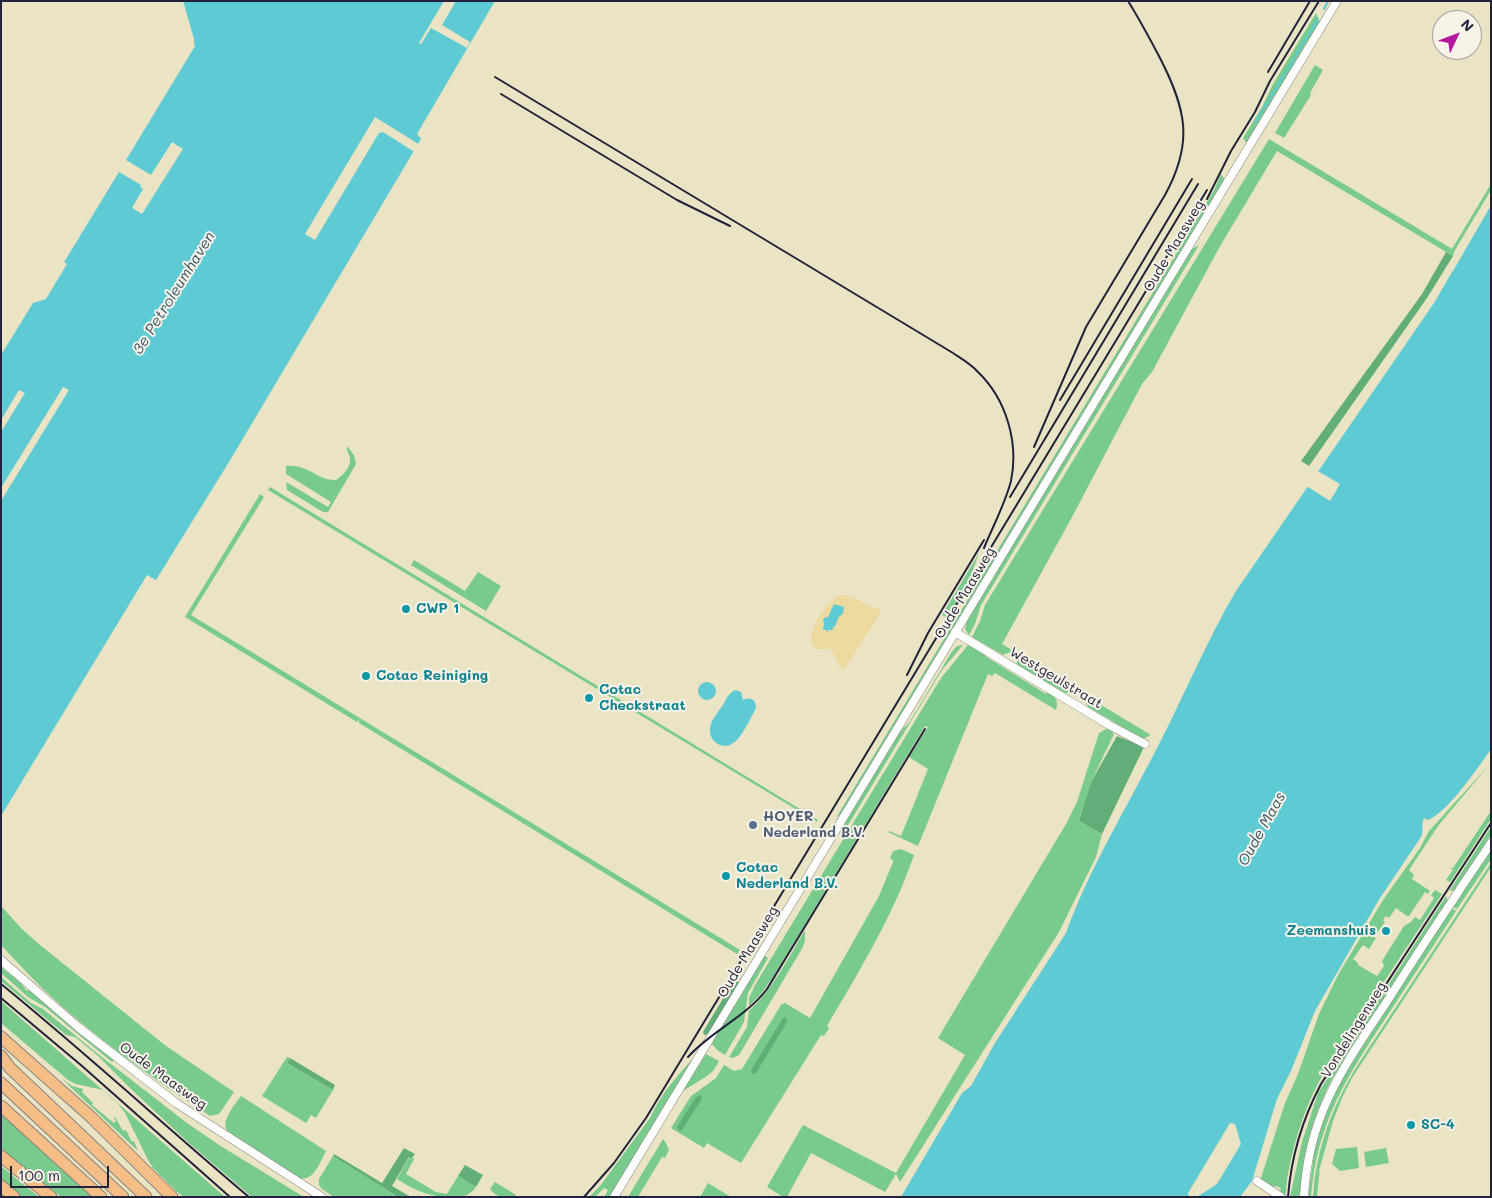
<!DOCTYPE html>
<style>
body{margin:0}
#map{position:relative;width:1492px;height:1198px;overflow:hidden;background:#eae4c5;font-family:Mali,sans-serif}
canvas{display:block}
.frame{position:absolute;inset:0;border:2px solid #22223b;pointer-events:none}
.north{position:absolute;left:1432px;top:10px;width:50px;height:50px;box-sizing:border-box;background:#f7f3e8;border:1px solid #a29fa3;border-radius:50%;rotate:47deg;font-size:14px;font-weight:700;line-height:20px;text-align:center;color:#22223b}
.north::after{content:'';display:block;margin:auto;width:18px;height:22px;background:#b5179e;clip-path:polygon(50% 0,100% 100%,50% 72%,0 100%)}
.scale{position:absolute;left:10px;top:1166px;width:99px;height:22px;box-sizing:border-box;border:2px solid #22223b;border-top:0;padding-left:6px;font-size:15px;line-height:18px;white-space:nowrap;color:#22223b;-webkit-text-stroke:4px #f7f3e8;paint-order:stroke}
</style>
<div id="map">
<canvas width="1492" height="1198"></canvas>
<div class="frame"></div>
<div class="north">N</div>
<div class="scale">100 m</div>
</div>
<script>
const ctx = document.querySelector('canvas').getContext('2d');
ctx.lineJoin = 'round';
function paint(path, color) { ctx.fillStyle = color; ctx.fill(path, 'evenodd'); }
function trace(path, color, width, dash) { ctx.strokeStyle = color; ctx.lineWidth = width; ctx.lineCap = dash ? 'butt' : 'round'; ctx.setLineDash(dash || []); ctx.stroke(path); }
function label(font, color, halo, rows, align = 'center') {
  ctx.font = font + ' Mali,sans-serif'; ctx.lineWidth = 4; ctx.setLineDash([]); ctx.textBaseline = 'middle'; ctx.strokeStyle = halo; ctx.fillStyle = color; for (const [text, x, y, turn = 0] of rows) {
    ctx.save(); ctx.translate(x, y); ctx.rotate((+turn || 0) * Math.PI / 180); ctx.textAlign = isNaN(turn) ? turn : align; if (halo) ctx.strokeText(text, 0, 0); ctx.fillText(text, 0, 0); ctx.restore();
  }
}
const green = new Path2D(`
 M1316,13L1320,23L1247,144L1243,138L1262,107L1273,84Z
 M1315,65L1323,70L1310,93L1311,95L1284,138L1275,133Z
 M1269,139L1452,249L1491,184V190L1455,250L1453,256L1277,151L1219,248L1152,372L1142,384L1071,519L1002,644L1013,651L1003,655L972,637L980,621L985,605Z
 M1221,174L1225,180L1059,459L943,644L842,813L836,818L1164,274L1214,190Z
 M1199,245L981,605L975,624L969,635L965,629L967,620L1192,249Z
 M347,446L354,455L356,464L328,512H323L287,490L286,482L328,507L331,502L286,474V466C309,464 317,481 336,480C343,475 351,468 350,458C349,452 346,452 347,446Z
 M270,487L818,820L817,822L268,490Z
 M260,494L264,497L191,615L740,950L737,954L359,723V719L357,722L185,617Z
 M979,553L969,581L947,618L942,615Z
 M414,560L465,591L478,572L501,586L486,611L411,565Z
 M963,645L942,670L842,835L839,832L898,733L909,723L951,653L957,646Z
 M968,645L985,653V656L1046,694L1048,691C1055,697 1059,700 1056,710L995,673L992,676L988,674L918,846L888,832L889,831L901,836L928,769L909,757L928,727L925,726L775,974L761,994L749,1006V998L755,985L941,678Z
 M1021,655L1074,688L1075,689L1072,692L1065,693L1016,664Z
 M1085,695L1091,699L1151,735L1143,739L1088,707L1084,699Z
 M1106,729L1110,730L1114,734L1091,782L1079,821L1102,834L1096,857L1059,932L900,1182L896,1174L885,1192L811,1153L787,1197H783L767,1187L803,1125L896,1173L965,1055L938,1038L1066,824L1077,802L1099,733Z
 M1489,765L1438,826L1409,870L1414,875L1412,879L1430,891L1428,894L1425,892L1409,916H1407L1396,908L1389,918L1386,916L1383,920L1385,922L1377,933L1376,932L1373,936L1376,938L1369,949L1363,945L1353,959L1358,963V965L1377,976L1384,966L1382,961L1404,926L1411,922L1415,917L1420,920L1434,898L1431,895L1435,890L1442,894L1327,1068C1307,1100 1295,1137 1288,1174C1286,1181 1287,1191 1285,1197L1280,1193L1281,1190L1279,1187L1275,1186L1272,1188L1260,1181L1285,1103L1298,1074L1319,1014L1338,975L1383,900L1420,848L1429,831Z
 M1491,811V819L1450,882L1446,880L1453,870L1450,868H1453Z
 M1491,827V835L1455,890L1451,891L1450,890Z
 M901,849L914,855C893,916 860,970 827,1026L829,1028L824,1036L821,1035L741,1163L707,1143L704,1148L671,1128L691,1096L716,1078L724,1065L734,1071L742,1069L781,1005L785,1003L810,1018L879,896L893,862V860L890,858L893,851Z
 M1491,850V859L1457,909L1453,907Z
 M1491,863V867L1352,1078L1342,1098L1333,1121L1319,1171L1320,1173H1317L1320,1174L1319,1176L1317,1197H1313C1316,1148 1333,1104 1359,1063Z
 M1446,896L1448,901L1332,1079C1319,1105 1309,1132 1304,1161C1302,1173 1302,1185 1299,1196L1290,1197L1302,1142L1318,1093Z
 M1,906L22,929L40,945L166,1046L234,1092L219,1114L210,1116C152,1078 94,1037 44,990C29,975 15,960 1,945Z
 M1452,908L1456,911C1434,945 1411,979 1389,1013C1348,1075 1317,1121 1311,1197H1308L1315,1147L1322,1122L1339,1083Z
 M805,930V940L803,947L739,1055L733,1058L729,1057L747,1027L749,1011C773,989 788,958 805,930Z
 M764,955L768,958L748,993L744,1022L725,1055L717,1050L712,1044L716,1034Z
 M1,967L20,982L27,991L29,990L114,1060L112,1062L45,1007L28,997L1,973Z
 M1,977L31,1003L43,1009L98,1054L187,1123L219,1145L304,1197H252L190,1144L133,1091L97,1055L75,1037L66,1035L1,981Z
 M1,1001L225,1197H184L177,1192L153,1168L147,1158L125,1113L116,1101L103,1090L76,1084L68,1080L1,1023Z
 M700,1051L609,1197H604L608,1190L604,1188L595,1197H589L600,1186L650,1118C661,1093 681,1071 700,1051Z
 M706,1054L719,1061L714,1070L707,1076L683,1091Z
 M287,1057L290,1058L287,1063L333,1090L316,1118L311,1115L306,1123L262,1096Z
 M61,1078L72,1086L83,1089L82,1092L93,1103L92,1105L114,1123L116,1121L114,1119L115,1117L123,1131L126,1130L132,1142L134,1141L138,1151Z
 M241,1096L326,1151C320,1162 314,1182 299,1178L227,1131C221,1120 234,1106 241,1096Z
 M1,1111L97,1197H61L1,1149Z
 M663,1139L666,1143L669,1150L665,1158L662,1157L638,1197H628Z
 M1357,1147L1359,1168L1340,1171L1332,1164L1336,1149Z
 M1386,1148L1389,1163L1366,1167L1364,1152Z
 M333,1156L398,1197H334L322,1189L319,1185V1179Z
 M410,1156L414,1159L406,1174L436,1192L447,1194L458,1176L476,1187C470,1196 462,1197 452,1197C429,1197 416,1191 397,1179Z
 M1,1166L39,1197H21L1,1181Z
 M495,1182L516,1195L515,1197C505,1197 496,1198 490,1189Z
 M708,1183L731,1197H700Z`);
const forest = new Path2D(`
 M1446,252L1453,256L1427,298L1309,466L1301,461L1422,294Z
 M1117,736L1144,747L1102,834L1079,821L1091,782Z
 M737,978L739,984L708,1034L704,1035L703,1032L734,980Z
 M786,1017L787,1022L756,1073L753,1074L751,1070L783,1018Z
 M290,1058L335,1085L333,1090L287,1063Z
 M700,1095L702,1098L701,1100L682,1130L679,1131L677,1127L696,1097Z
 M404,1148L415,1154L412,1158L409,1157L392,1186L411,1197H398L333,1156L334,1154L382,1183Z
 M465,1165L483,1175L476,1187L458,1176Z`);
const sand = new Path2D(`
 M840,595C859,595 864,608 879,608L880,614L844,670C836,665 836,657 831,649C826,648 820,651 816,648C800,638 828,600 840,595Z`);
const water = new Path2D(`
 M183,1H495L417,134L421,139L229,462L156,580L147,575L1,816V355L33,303L46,299L67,264L64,262L194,47V39Z
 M1491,205V749C1480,765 1445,816 1427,820L1424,818C1421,823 1424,831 1421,837L1380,898L1315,1011L1291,1071L1277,1099L1252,1181L1240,1197H901L962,1093L971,1086L995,1043L1066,933C1089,869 1126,809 1157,748C1184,696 1206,642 1236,591L1434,303Z
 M834,604L844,607L843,613L838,618L835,627L833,626V630H828V633L826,630H823L824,623L823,621L824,618L828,617Z
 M698 691a9 9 0 1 1 18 0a9 9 0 1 1-18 0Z
 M735,690L741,692L743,700C751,696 756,700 756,708C751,717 742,738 733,743C723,751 708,741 710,728C711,720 718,712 723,705C726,699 729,693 735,690Z`);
const pier = new Path2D(`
 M181,1H183L195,46L126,160L151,175L172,142L183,149L142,214L132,208L143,189L140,187L141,185L119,172L64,262L62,260L192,46Z
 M444,1H456L442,25L470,42L467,48L431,28L421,44L419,43Z
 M375,117L420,145L416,153L383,132L379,133L315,240L305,234Z
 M1491,202V205L1453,271L1451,270L1459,253Z
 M63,387L69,390L1,501V488Z
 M19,390L25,393L1,432V420Z
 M1316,470L1340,484L1330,501L1305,485Z
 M1230,1123L1235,1124L1241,1144L1217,1184L1197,1197H1189L1188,1193Z`);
const stream = new Path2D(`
 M1324,9L1328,1
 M1255,123L1318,19`);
const minor = new Path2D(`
 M955,632L1109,725L1145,744
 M1460,889L1491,843
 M1,960L78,1027L176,1103L322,1197
 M1257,1181L1281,1197
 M614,1197L1337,1
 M1304,1197C1308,1116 1343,1067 1386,1003C1410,965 1434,928 1459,891`);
const highway = new Path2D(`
 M1,1037L91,1117L172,1197
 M1,1056L10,1068L146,1197
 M1,1083L123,1197
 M1,1106L101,1197
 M1,1156L51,1197
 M1,1186L14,1197`);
const rail = new Path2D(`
 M1268,72L1310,1
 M495,77L953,353C962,359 971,364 978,372C1006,399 1019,442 1011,481C1005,504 993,526 984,548
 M501,94L677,200L730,226
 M1207,199L1231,151L1255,112L1270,81L1319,1
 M1060,400L1192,179
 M1034,447L1086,327L1165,195C1194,142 1186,109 1160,58C1150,39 1140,20 1128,1
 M1010,497L1198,184
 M907,675L928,633L984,540
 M1,984C86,1053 166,1127 249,1197
 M1,998L82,1066L230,1197
 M688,1057C711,1031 745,1018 767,989L925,729
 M584,1197L614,1163L646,1118L1207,190
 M1288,1197C1291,1158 1303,1118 1321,1084L1491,823`);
const markers = [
 [406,609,5,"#0f9aa8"],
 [366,676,5,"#0f9aa8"],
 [589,698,5,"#0f9aa8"],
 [753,825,5,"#5c6f8a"],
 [726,876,5,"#0f9aa8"],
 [1386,931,5,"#0f9aa8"],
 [1411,1125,5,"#0f9aa8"]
];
const streetNames = [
 ["Oude Maasweg",1174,246,-59],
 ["Oude Maasweg",965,593,-59],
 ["Westgeulstraat",1056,678,31],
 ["Oude Maasweg",748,952,-59],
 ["Vondelingenweg",1354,1030,-58],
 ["Oude Maasweg",163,1076,36]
];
const cultureNames = [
 ["CWP 1",416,609],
 ["Cotac Reiniging",376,676],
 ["Cotac",599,690],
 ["Checkstraat",599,706],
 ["Cotac",736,868],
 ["Nederland B.V.",736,884],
 ["Zeemanshuis",1376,931,"right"],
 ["SC-4",1421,1125]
];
const serviceNames = [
 ["HOYER",763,817],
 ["Nederland B.V.",763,833]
];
const waterNames = [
 ["3e Petroleumhaven",174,293,-58],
 ["Oude Maas",1262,829,-61]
];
paint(green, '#78ca8d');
paint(forest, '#62ae78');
paint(sand, '#eeda9e');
paint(water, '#5dcad4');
paint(pier, '#eae4c5');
trace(stream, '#5dcad4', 2);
trace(minor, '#868380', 9);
trace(highway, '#868380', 13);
trace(minor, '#fff', 8);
trace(highway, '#f6be87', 11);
trace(rail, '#22223b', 2);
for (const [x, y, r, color] of markers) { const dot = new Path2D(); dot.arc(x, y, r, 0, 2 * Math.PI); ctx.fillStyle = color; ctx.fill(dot); trace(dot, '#f7f3e8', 2); }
label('14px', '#22223b', '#f7f3e8', streetNames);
label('bold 14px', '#0d838f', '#f7f3e8', cultureNames, 'left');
label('bold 14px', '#4e5e75', '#f7f3e8', serviceNames, 'left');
label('italic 15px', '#345469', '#f7f3e8', waterNames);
</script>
